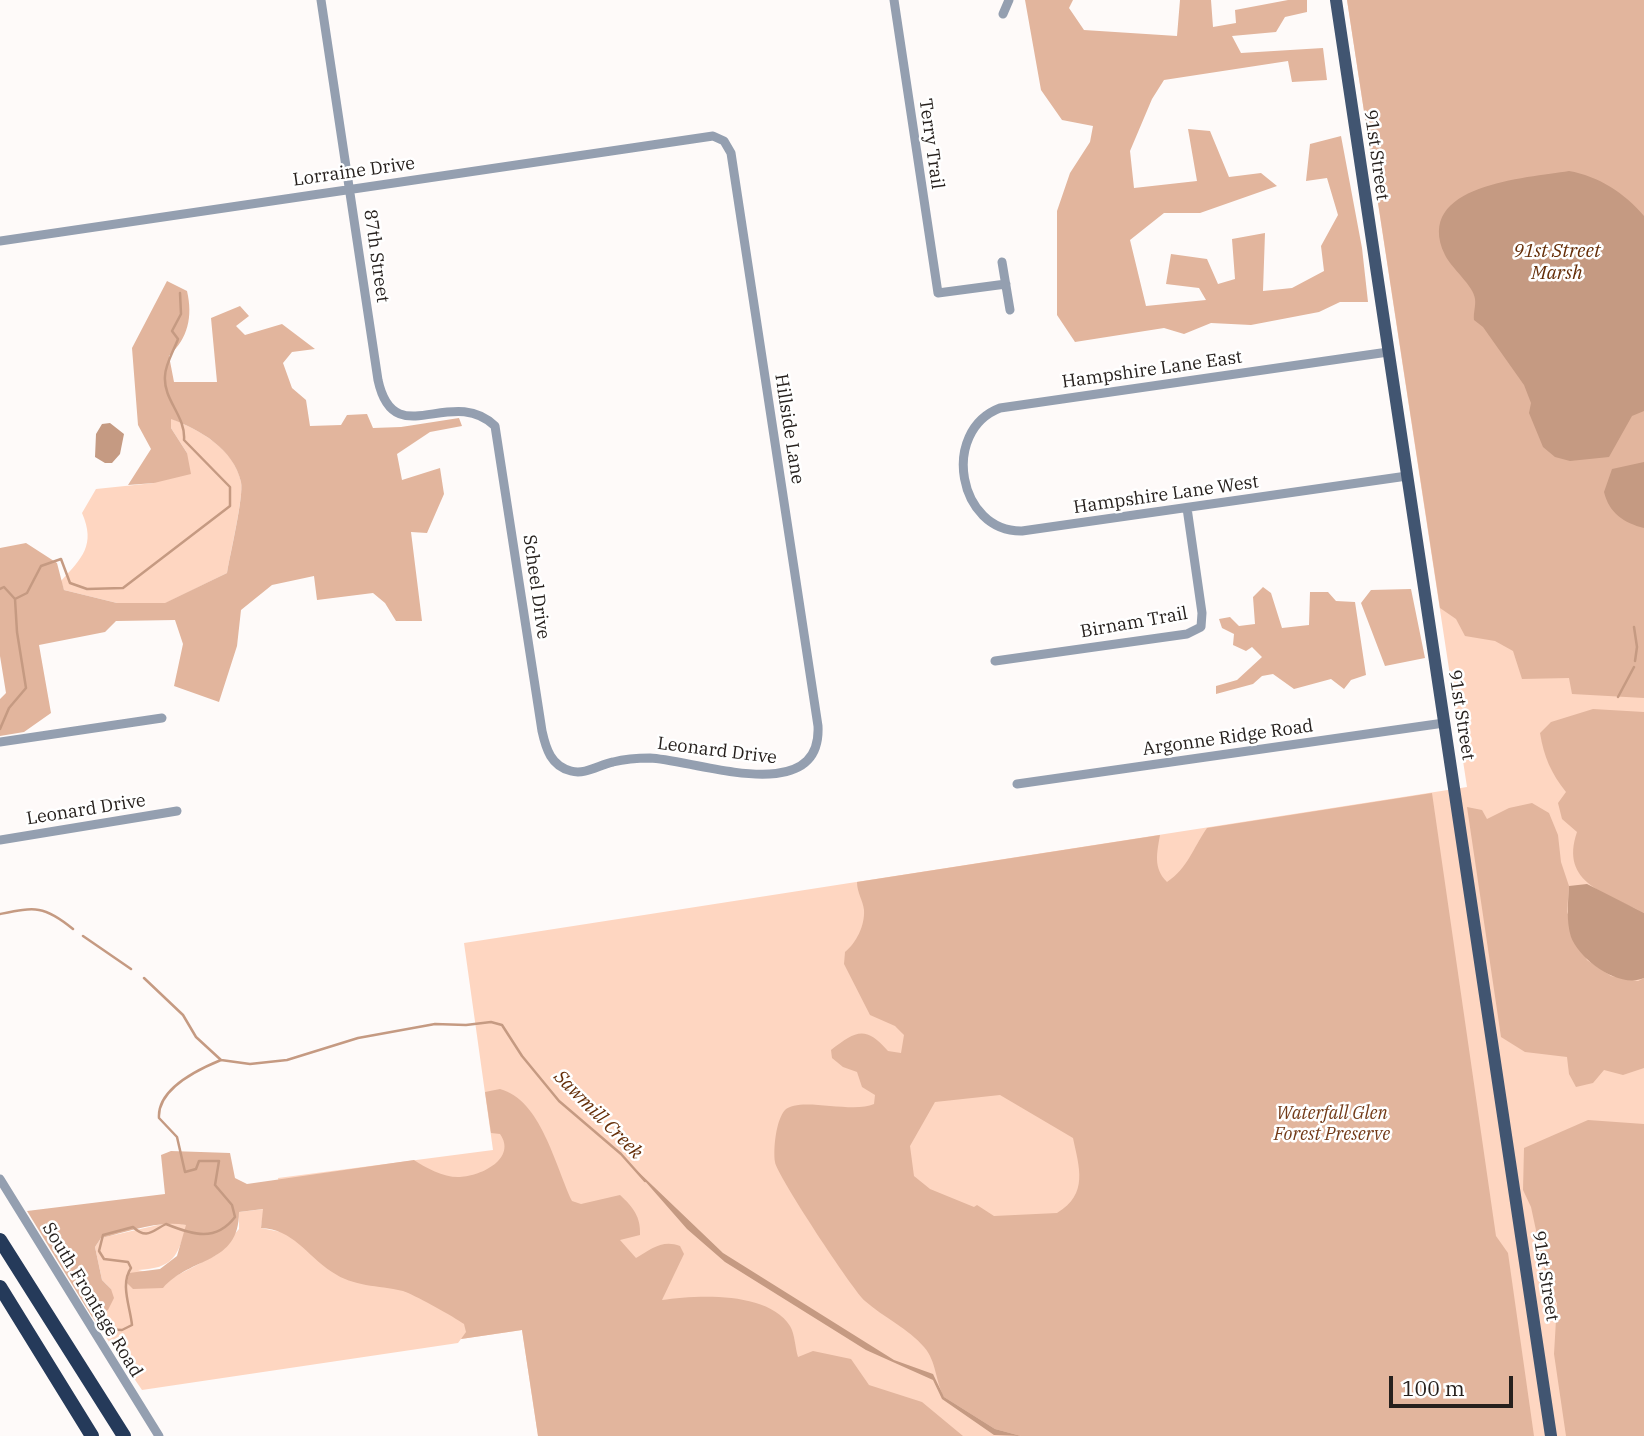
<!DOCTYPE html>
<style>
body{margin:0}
#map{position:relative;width:1644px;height:1436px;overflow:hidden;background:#fefaf9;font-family:"IBM Plex Serif",serif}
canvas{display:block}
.scale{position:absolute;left:1389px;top:1376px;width:124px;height:32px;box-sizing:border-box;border:4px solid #26201d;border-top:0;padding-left:9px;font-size:21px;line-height:24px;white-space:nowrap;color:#26201d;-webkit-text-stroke:5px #fff;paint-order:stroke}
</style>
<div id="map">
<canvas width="1644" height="1436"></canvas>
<div class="scale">100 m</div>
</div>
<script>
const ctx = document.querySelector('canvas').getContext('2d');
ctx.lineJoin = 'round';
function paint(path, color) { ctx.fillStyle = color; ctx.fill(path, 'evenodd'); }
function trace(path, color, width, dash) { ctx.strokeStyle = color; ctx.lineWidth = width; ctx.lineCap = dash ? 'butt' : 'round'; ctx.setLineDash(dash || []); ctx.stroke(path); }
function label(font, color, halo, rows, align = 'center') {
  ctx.font = font + ' "IBM Plex Serif",serif'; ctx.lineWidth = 5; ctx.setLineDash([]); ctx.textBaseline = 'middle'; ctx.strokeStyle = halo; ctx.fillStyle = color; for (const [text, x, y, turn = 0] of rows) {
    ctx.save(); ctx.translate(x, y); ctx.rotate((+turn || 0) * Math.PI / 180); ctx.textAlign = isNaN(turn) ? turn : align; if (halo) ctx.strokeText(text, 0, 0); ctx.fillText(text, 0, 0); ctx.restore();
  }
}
const green = new Path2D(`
 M1347,0H1644V1436H538L522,1330L461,1339L458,1343L142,1390L92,1317L101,1314L111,1289L102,1280L95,1247L101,1238L171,1222L187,1225C177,1257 174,1268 138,1270L172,1278L216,1255L239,1229V1212L264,1209L261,1228L286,1233L278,1178L493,1150L464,943L1467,787Z
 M170,418C199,430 234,448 241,482C244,495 230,555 227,573L166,603H117L64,590L61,581C82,558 96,545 82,513L96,489L154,483L187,453L171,428Z`);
const forest = new Path2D(`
 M1025,0H1073L1069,8L1084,30L1177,36L1180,0H1211L1213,27L1236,23L1235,10L1288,0H1307V12L1285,17L1276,32L1232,36L1241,53L1323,48L1327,80L1292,82L1288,61L1164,80L1152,99L1130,151L1134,188L1197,181L1188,129L1210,131L1229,177L1261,173L1277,186L1200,213H1164L1130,240L1146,306L1206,300L1199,288L1166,284L1171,254L1207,259L1218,284L1235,279L1232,239L1265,233L1263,291L1292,288L1324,271L1321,246L1338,215L1327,178L1306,181L1310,144L1341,136L1362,248L1368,302H1340L1319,312L1251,325L1211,323L1184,334L1164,328L1075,342L1057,315V211L1070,173L1090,142L1093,126L1062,120L1041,90Z
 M1347,0H1644V698L1572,694L1569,678L1522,679L1513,651L1495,641L1465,636L1456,619L1440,608Z
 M167,281L187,291C193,317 188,338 169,356L174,382H217L211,318L240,306L249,316L236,326L245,335L282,324L315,349L292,352L283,363L292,388L306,400L310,426L341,425L347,415L367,414L373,428L401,427L459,418L462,426L430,432L397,454L402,480L440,468L444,494L427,533L411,532L422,621H396L385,603L373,593L317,600L314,576L272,585L241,610L237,646L219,702L174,686L183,644L175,620L116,621L105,632L39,645L51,713L24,732L0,736V699L6,693L0,656V548L26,543L57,563L64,590L117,603H165L227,573C230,555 244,496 241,482C234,449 199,429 171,419V428L187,453L191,474L154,483L128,485L151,449L138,425L132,348Z
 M1263,587L1271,593L1282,628L1309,625L1310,592H1328L1336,601L1355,602L1366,675L1351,680L1344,689L1331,679L1294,689L1273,674L1262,676L1253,684L1216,694V686L1237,680L1262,657L1252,647L1246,651L1233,645L1234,634L1222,628L1219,619L1230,617L1239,626L1255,624L1253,597Z
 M1411,589L1425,658L1385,666L1361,603L1371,590Z
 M1593,709L1644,712V913C1607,893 1559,884 1577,832L1562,819L1558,803L1566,792C1551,773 1544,757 1540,733L1551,722Z
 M1432,793L1496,1236L1508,1253L1534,1436H1021L995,1429L944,1397C935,1381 937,1362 924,1347C909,1329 883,1317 865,1301C854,1292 776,1174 775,1162C773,1149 776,1120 785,1110C799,1096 852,1114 874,1104L875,1095L862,1087L857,1072L843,1067L832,1058L831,1050C856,1031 865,1025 888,1051L901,1053L904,1035L895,1026L870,1015L844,964L845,952C856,943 865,926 864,910C863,900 857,893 857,882L1160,835C1157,853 1153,868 1167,882C1188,868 1193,848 1207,828ZM1000,1095L1073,1138C1079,1167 1089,1194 1057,1213L994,1216L977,1205L974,1207L930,1189L914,1176L910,1146L935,1102Z
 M1532,803L1549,813L1558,835L1561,862L1569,886L1567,912L1587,960L1611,976L1638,981L1644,978V1068L1623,1075L1604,1070L1593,1083L1576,1087L1569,1074L1567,1057L1525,1052L1501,1037L1467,807L1482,810L1487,819L1509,808Z
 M500,1089C541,1100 555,1165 572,1201L581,1204L620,1195C633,1207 641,1217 640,1235L620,1240L636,1258C651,1249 663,1239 680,1246L684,1254L662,1300C697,1295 768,1291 790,1326C795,1334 795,1348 798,1357L813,1351L851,1359L869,1385L922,1402L963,1436H538L522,1330L461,1339L466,1332L464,1324C456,1318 411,1293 403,1291C377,1285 354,1287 332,1272C306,1255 293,1229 261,1228L263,1209L239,1212C239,1265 191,1256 163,1288L133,1289L127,1283L129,1273L160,1269L177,1256L186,1225C157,1220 129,1232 101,1238L95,1247L102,1280L111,1289L114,1298L108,1310L92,1317L27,1211L165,1194L161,1155L171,1151L230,1153L235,1178L247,1184L414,1160C426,1168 445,1178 460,1177C482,1176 517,1158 500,1134L491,1133L485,1092Z
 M1588,1120L1644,1124V1436H1566L1554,1354L1557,1303L1548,1286L1531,1207L1523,1190L1524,1148Z`);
const water = new Path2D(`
 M1569,171C1598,176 1625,193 1644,216V411L1632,416L1609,457L1570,461L1555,457L1543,447L1529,413L1531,403L1524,385L1483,327L1474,320C1473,313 1476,306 1475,299C1474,286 1451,268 1445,255C1412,184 1527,178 1569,171Z
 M110,423L124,434L120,454L112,463H105L95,457L96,434L102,424Z
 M1644,462V528C1624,523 1609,513 1604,492L1612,469Z
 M1587,884L1644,913V978C1619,989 1580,960 1571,937C1566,921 1568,903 1569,886Z
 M630,1164L723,1253L894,1360L933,1374L944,1397L995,1429L1021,1436L994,1435L942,1399L933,1380L866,1350L725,1262L687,1229Z`);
const stream = new Path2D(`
 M0,589L4,587L15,599L17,632L26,688L9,708L0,729
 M15,599L27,593L41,566L61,559L70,583L87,589L123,588L230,506V487L184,440C186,416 163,400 165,376C165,365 174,350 178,339L172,331L181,314L180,293
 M1634,627L1637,647L1635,661
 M1618,697L1634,667
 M0,914C35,907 44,905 73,929
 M83,936L131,969
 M144,978L183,1015L196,1037L221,1060L250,1064L287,1060L358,1038L435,1024L466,1025L491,1022L502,1025L522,1056L559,1101L621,1154L645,1181
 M102,1329L122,1330L132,1325C130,1306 120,1284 131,1268L128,1262L104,1259L99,1251L103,1235L133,1227C147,1240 152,1231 166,1224C193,1235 216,1242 235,1217L232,1205L215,1185L219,1161H199L196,1169L185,1172L177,1137L159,1118C157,1088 199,1069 221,1060`);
const minor = new Path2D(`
 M894,0L938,293L1006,284
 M1003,14L1009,0
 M0,241L713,136L724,141L731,153L818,726C822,809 695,760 650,758C637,758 625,759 613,762C599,765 585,775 571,771C551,766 546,749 542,731L495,426C451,384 394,454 378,380L321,0
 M1002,262L1010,310
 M1388,352L1000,408C940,431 958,532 1022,531L1407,476
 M995,661L1187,634L1201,627L1202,613L1187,508
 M0,742L162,718
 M1017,784L1444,723
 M0,840L177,811
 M0,1179L159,1436`);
const major = new Path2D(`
 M1336,0L1551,1436`);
const highway = new Path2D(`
 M0,1240L124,1436
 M0,1287L92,1436`);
const streetNames = [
 ["Terry Trail",931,144,82],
 ["91st Street",1376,155,82],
 ["Lorraine Drive",354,172,-8],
 ["87th Street",376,256,82],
 ["Hampshire Lane East",1152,370,-8],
 ["Hillside Lane",789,429,81],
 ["Hampshire Lane West",1166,495,-8],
 ["Scheel Drive",536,587,82],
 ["Birnam Trail",1134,623,-10],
 ["91st Street",1461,715,81],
 ["Argonne Ridge Road",1228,738,-8],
 ["Leonard Drive",717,751,7],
 ["Leonard Drive",86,810,-9],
 ["91st Street",1545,1276,81],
 ["South Frontage Road",92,1300,59]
];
const parkNames = [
 ["Waterfall Glen",1332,1114],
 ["Forest Preserve",1332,1135]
];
const waterNames = [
 ["91st Street",1557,252],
 ["Marsh",1557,274],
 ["Sawmill Creek",598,1115,45]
];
paint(green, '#fed6c1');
paint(forest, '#e2b59d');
paint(water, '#c59a82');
trace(stream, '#c59a82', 2.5);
trace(minor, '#949fb0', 9);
trace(major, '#415571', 12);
trace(highway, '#253a5a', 14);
label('18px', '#26201d', '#fff', streetNames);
label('italic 18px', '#733b19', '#fff', parkNames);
label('italic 19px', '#642d07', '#fff', waterNames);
</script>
